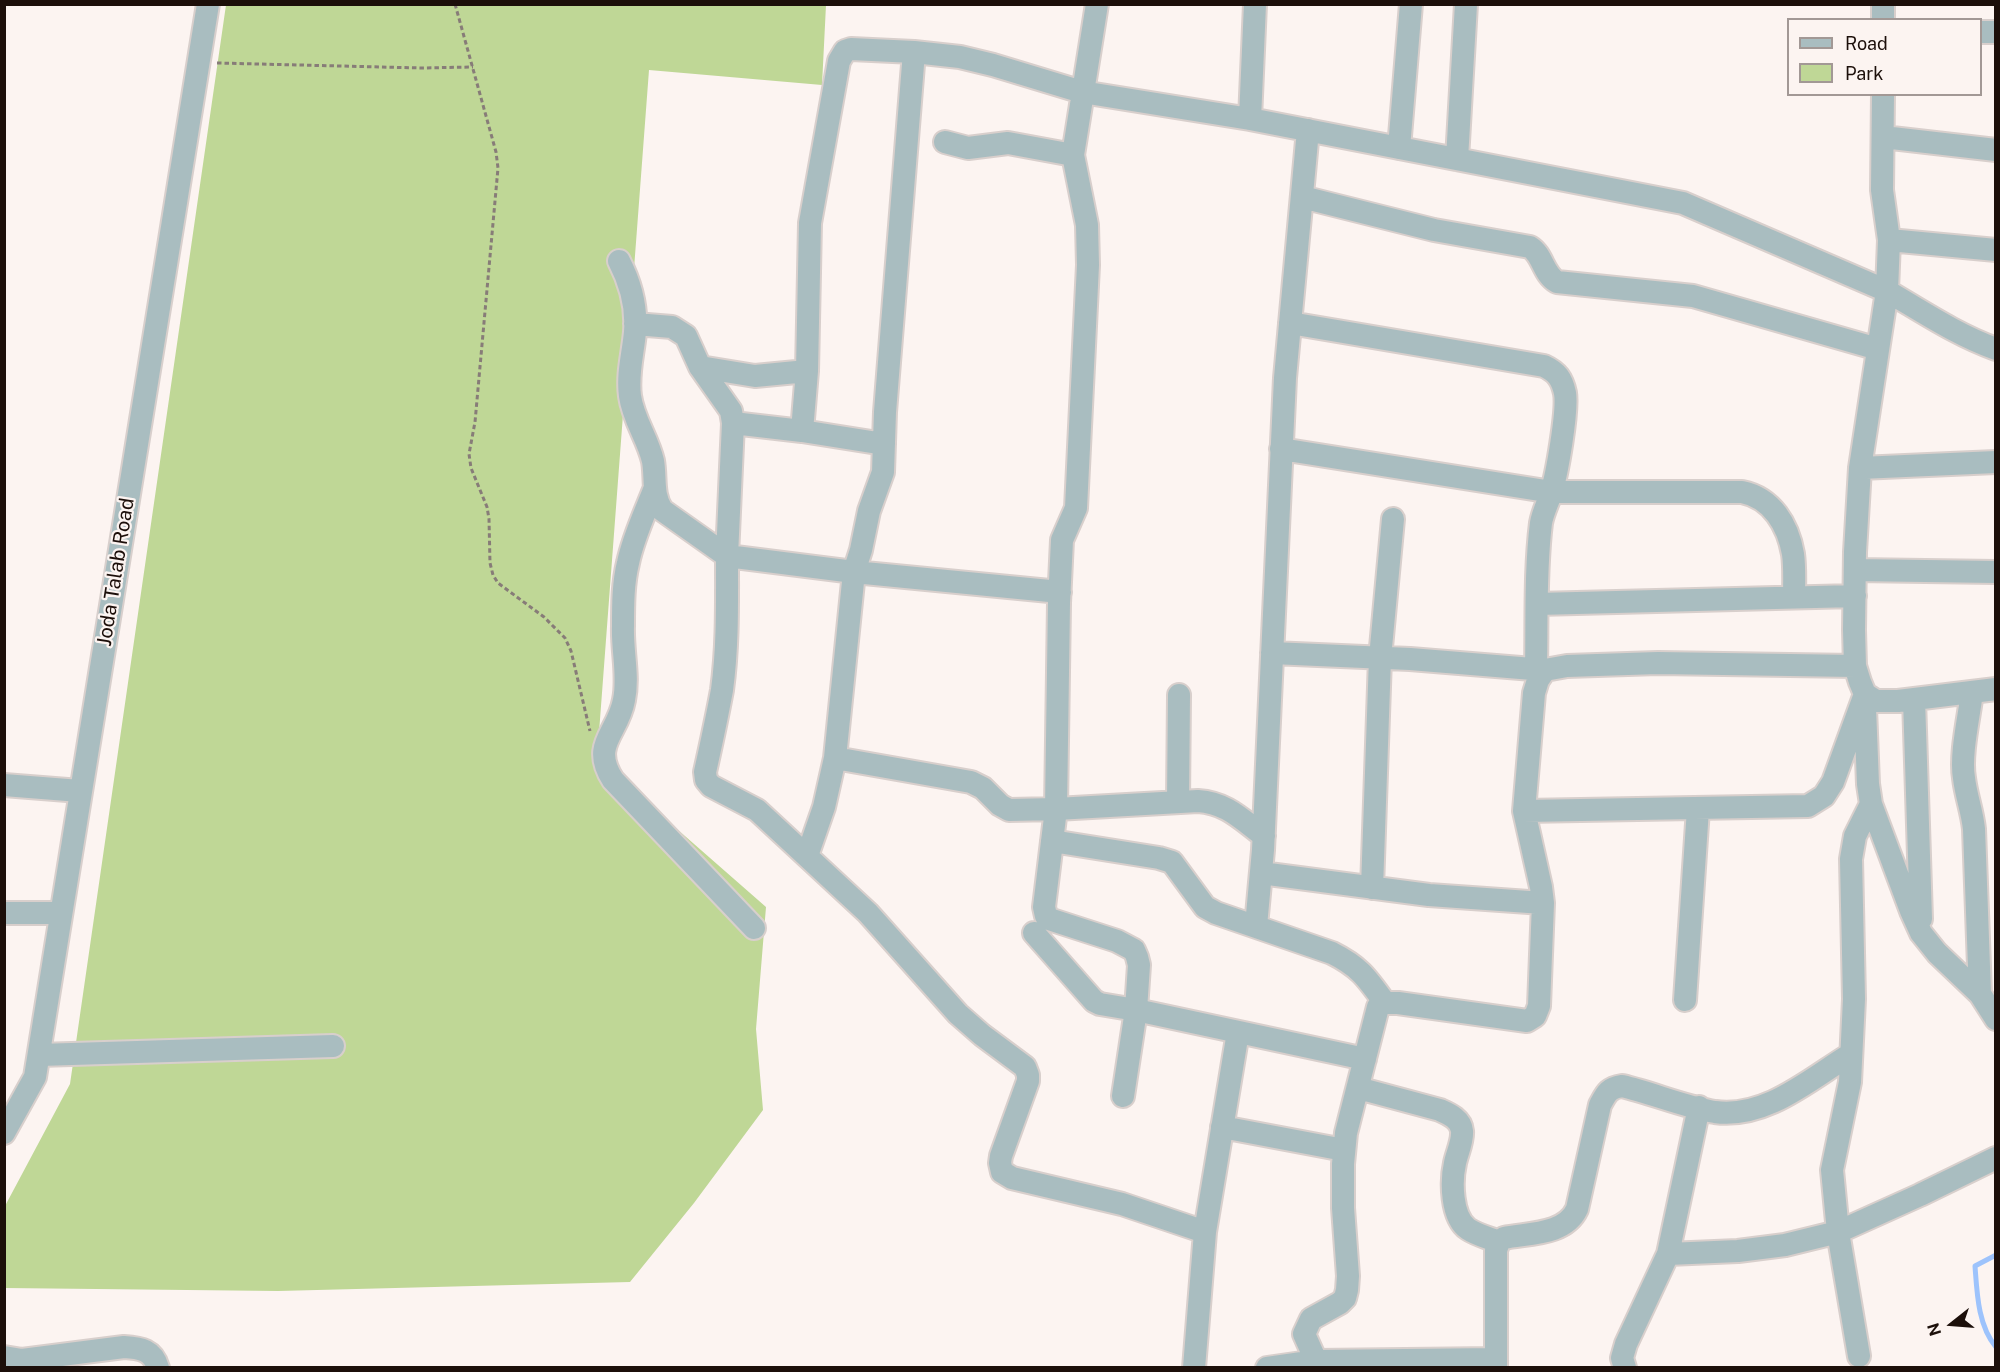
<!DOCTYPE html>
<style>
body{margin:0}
#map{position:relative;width:2000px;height:1372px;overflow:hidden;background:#fcf4f1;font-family:"Public Sans",sans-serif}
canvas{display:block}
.frame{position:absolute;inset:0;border:6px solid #1c0f0a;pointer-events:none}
.legend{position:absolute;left:1787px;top:18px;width:195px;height:78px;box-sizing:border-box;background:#fcf4f1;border:2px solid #a29895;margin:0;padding:8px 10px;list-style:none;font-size:18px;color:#1c0f0a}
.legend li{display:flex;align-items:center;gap:12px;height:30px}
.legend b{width:30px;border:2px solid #a29895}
.north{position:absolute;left:1922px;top:1294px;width:60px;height:60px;-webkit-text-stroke:4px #fcf4f1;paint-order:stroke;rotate:253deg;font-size:16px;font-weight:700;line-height:24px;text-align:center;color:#1c0f0a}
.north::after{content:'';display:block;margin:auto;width:21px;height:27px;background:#1c0f0a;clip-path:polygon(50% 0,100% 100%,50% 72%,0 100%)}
</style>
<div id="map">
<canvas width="2000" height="1372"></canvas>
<div class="frame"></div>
<ul class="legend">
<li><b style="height:8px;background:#a9bdc0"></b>Road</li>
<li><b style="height:16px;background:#bfd796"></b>Park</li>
</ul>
<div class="north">N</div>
</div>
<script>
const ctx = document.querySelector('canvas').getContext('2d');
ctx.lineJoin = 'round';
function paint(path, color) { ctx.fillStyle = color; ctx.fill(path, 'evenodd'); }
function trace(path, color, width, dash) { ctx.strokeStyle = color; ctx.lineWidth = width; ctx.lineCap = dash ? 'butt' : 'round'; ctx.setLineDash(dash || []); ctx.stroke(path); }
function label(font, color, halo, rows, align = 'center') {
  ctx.font = font + ' "Public Sans",sans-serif'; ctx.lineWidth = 4.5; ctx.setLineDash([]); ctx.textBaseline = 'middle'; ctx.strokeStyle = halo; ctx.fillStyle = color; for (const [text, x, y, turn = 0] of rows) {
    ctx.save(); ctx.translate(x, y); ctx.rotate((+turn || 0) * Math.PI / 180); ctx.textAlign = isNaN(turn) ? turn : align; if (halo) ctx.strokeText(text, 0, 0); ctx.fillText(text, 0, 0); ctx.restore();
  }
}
const green = new Path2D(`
 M226,5H826L822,85L649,70L597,759L766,907L756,1029L763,1110L694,1203L630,1282L278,1291L5,1288V1206L70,1084Z`);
const stream = new Path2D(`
 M1996,1255L1975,1266C1977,1293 1978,1326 1996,1347`);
const path = new Path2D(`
 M455,4L496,152L498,168L475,422L469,454L471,468L487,507L489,519L490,563L493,575L498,583L544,617L565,638L571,651L590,731
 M217,63L422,68L473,67`);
const minor = new Path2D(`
 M1097,4L1073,155L1087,225L1088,265L1076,508L1062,540L1059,603L1056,809L1044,907L1046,916L1049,919L1117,941L1134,950L1137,957L1139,965L1136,1010L1123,1096
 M1883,20V4
 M1980,32H1996
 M1250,119L1255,4
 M1883,137L1996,150
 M945,142L968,148L1008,143L1073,155
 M1399,148L1411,4
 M1457,159L1466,4
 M1302,197L1434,230L1530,247C1543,255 1543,274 1557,282L1693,296L1878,349
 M1889,240L1996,250
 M619,261C631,284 637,306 635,332C633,354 627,374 630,396C633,419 648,439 653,461C656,478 652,495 662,510L727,556C727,601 728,646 722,690C717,717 711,745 705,772L706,780L711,786L757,810L868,913L958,1014L982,1035L1025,1067L1028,1075V1081L1001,1156L1000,1163L1002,1172L1012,1178L1122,1204L1205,1232
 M1290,323L1544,366C1557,372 1562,379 1565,393C1568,410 1557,475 1551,493C1548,503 1543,512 1541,523C1535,571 1537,621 1536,669
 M635,324L672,327L686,336L700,367L731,411L733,423L727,556L854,572L1060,592
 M1996,349C1957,335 1923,312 1887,291L1860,468L1855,552L1854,630L1855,666L1860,682L1865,694L1876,701H1898L1996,689
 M700,367L755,376L807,371
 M733,423L802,431L884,444
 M802,431L807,371L810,223L839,61L845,51L851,49L914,52L960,57L993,65L1082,92L1250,119L1683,203L1887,291L1889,240L1882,190L1883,94
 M1281,449L1552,492H1742C1772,498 1788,525 1793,554C1795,568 1794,584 1794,597
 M1860,468L1996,462
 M654,490C645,513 633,538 628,563C623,583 623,605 623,626C622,651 629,676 624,700C618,734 590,744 613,780L754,928
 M1855,570L1996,572
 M1537,604L1855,596
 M1272,653L1410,659L1545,670
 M1972,692C1969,717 1960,755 1964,778C1966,796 1972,810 1974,829L1980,994
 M1914,699L1921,919
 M1865,708L1868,784L1871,804L1911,911L1921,933L1937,953L1980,994L1996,1019
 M835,758L971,782L983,788L1000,805L1009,810L1056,809L1198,801C1227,803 1241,819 1264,836
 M4,785L80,791
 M1178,802L1179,695
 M1524,811L1808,806L1824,796L1833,782L1865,694
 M1052,841L1159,858L1172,862L1205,907L1216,913L1332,953C1360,967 1367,978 1385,1003
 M807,856L824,807L835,758L854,572L861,550L869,511L883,472L885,412L914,52
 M1261,873L1429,895L1543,903
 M1372,888L1380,658L1393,519
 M4,913H61
 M1256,926L1263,850L1285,378L1308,130
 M1034,933L1094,1001L1100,1004L1136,1010L1365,1059
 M1685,1000L1698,809
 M39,1055L333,1046
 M1358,1088L1440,1110C1449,1114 1461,1119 1462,1131C1463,1141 1457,1153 1455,1163C1451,1181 1451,1217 1468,1229C1477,1235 1489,1238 1499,1242
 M1222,1127L1344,1150
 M4,1133L35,1077L208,4
 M1668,1254L1738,1251L1785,1245L1838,1232L1920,1195L1996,1158
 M1859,1356L1838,1232L1832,1170L1850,1082L1854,999L1851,859L1855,836L1871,804
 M4,1357L22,1360L124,1347C141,1348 153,1350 158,1368
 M1316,1361L1304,1334L1311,1319L1340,1303L1345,1298L1347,1290L1348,1276L1343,1208V1164L1346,1133L1378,1007L1385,1003H1398L1527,1021L1535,1016L1539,1006L1543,903L1541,887L1524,811L1534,693L1538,680L1545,670L1567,666L1658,663L1855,666
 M1194,1368L1205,1232L1238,1032
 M1267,1368L1316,1361L1495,1359
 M1496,1368V1250L1499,1242L1504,1238C1529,1233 1565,1235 1577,1209L1600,1105C1606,1094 1608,1088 1622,1086C1652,1093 1685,1107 1715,1112C1766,1119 1810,1079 1851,1054
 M1625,1368L1622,1358L1626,1344L1668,1254L1699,1107`);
const streetNames = [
 ["Joda Talab Road",116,572,-81]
];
paint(green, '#bfd796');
trace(stream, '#9dc3fc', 5);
trace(minor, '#d8cfcc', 26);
trace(path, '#877c78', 3, [4.5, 3]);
trace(minor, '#a9bdc0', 22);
label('20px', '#1c0f0a', '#fcf4f1', streetNames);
</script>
